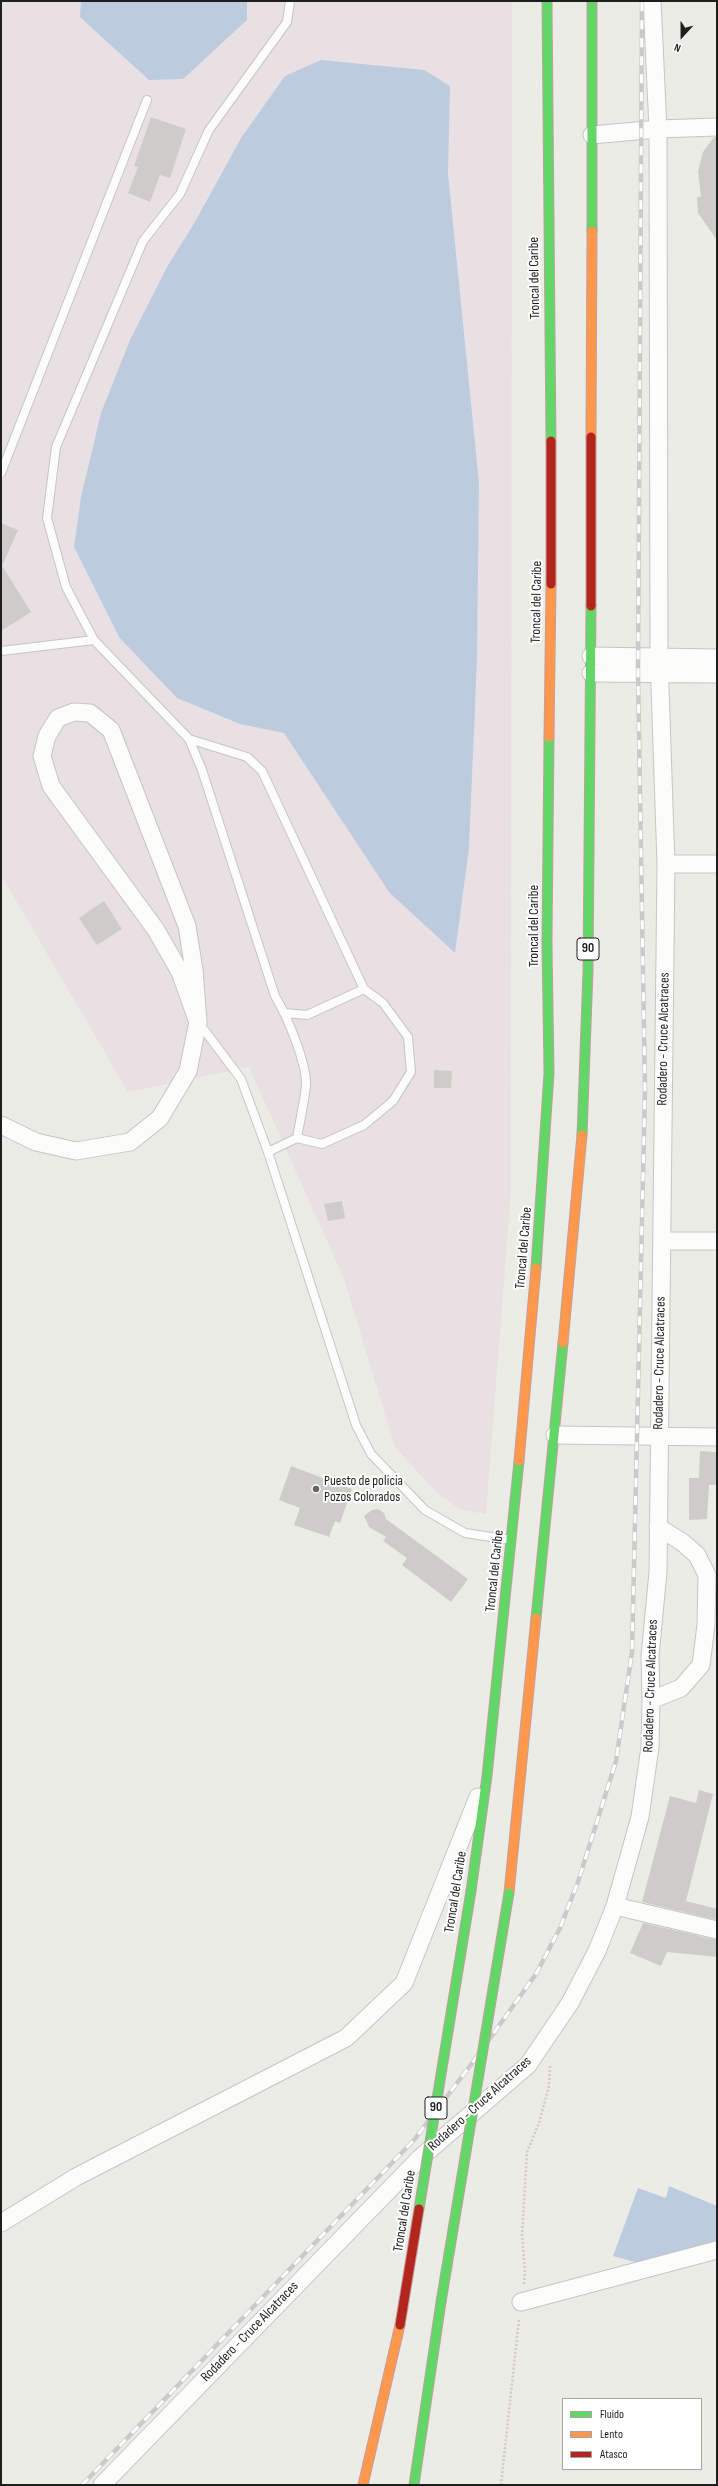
<!DOCTYPE html>
<style>
body{margin:0}
#map{position:relative;width:718px;height:2486px;overflow:hidden;background:#ecece7;font-family:"Sofia Sans Condensed",sans-serif}
canvas{display:block}
.frame{position:absolute;inset:0;border:2px solid #1e1e1e;pointer-events:none}
.legend{position:absolute;left:562px;top:2398px;width:140px;height:72px;box-sizing:border-box;background:#fff;border:1px solid #a5a5a5;margin:0;padding:5px 7px;list-style:none;font-size:12px;color:#1e1e1e}
.legend li{display:flex;align-items:center;gap:8px;height:20px}
.legend b{width:20px;border:1px solid #a5a5a5}
.north{position:absolute;left:662px;top:16px;width:40px;height:40px;-webkit-text-stroke:3px #fff;paint-order:stroke;rotate:201deg;font-size:11px;font-weight:700;line-height:16px;text-align:center;color:#1e1e1e}
.north::after{content:'';display:block;margin:auto;width:14px;height:18px;background:#1e1e1e;clip-path:polygon(50% 0,100% 100%,50% 72%,0 100%)}
</style>
<div id="map">
<canvas width="718" height="2486"></canvas>
<div class="frame"></div>
<ul class="legend">
<li><b style="height:5px;background:#63d668"></b>Fluido</li>
<li><b style="height:5px;background:#ff974d"></b>Lento</li>
<li><b style="height:5px;background:#b3261e"></b>Atasco</li>
</ul>
<div class="north">N</div>
</div>
<script>
const ctx = document.querySelector('canvas').getContext('2d');
ctx.lineJoin = 'round';
function paint(path, color) { ctx.fillStyle = color; ctx.fill(path, 'evenodd'); }
function trace(path, color, width, dash) { ctx.strokeStyle = color; ctx.lineWidth = width; ctx.lineCap = dash ? 'butt' : 'round'; ctx.setLineDash(dash || []); ctx.stroke(path); }
function label(font, color, halo, rows, align = 'center') {
  ctx.font = font + ' "Sofia Sans Condensed",sans-serif'; ctx.lineWidth = 4; ctx.setLineDash([]); ctx.textBaseline = 'middle'; ctx.strokeStyle = halo; ctx.fillStyle = color; for (const [text, x, y, turn = 0] of rows) {
    ctx.save(); ctx.translate(x, y); ctx.rotate((+turn || 0) * Math.PI / 180); ctx.textAlign = isNaN(turn) ? turn : align; if (halo) ctx.strokeText(text, 0, 0); ctx.fillText(text, 0, 0); ctx.restore();
  }
}
const industrial = new Path2D(`
 M1,1H512L511,1191L486,1514L461,1510L435,1491L395,1447L344,1279L249,1067L128,1092L1,875Z`);
const water = new Path2D(`
 M81,1H247V20L183,79L149,80L80,17Z
 M321,60L424,70L450,86L448,174L479,483L477,657L469,848L455,953L389,892L284,733L240,724L177,698L119,637L74,547L81,497L101,413L130,340L167,267L195,222L241,138L285,76Z
 M669,2186L717,2206V2242L642,2264L613,2256L638,2188L666,2198Z`);
const building = new Path2D(`
 M151,117L186,129L170,178L160,175L150,202L128,193L138,167L134,166Z
 M714,137H717V240L698,213L697,197H701L698,171L703,152Z
 M1,523L18,530L2,566L31,612L1,631Z
 M104,901L122,929L97,945L79,918Z
 M434,1070L452,1071L451,1088H434Z
 M342,1201L345,1218L328,1221L324,1204Z
 M700,1451L717,1452V1485H709L707,1519L689,1520V1478H699Z
 M291,1466L352,1489L340,1523L335,1521L329,1537L294,1525L300,1508L279,1500Z
 M378,1509L384,1513L386,1519L468,1579L451,1602L402,1565L407,1558L383,1541L386,1537L369,1527L364,1516L372,1510Z
 M699,1790L713,1794L686,1901L717,1909V1920L642,1902L670,1796L696,1803Z
 M643,1923L717,1940V1957L667,1952L661,1966L630,1953Z`);
const path = new Path2D(`
 M524,2284L525,2272L522,2235L527,2152L539,2123L549,2086L550,2065
 M501,2485L519,2319`);
const lane = new Path2D(`
 M290,1L287,22L209,130L180,194L143,241L56,447L47,518L66,587L94,640L189,739L202,770L275,996C287,1016 307,1063 306,1086C304,1103 300,1121 297,1138
 M1,473L147,100
 M1,651L94,640
 M189,739L247,757L262,771L364,989L383,1003L408,1037L411,1072L393,1101L364,1125L322,1144L297,1138L268,1152
 M285,1013L307,1015L364,989
 M199,1023L241,1079L268,1152L356,1425L371,1454L425,1510L465,1533L511,1540`);
const street = new Path2D(`
 M592,135L658,129L717,127
 M591,656L717,658
 M591,673L717,674
 M666,864H717
 M1,1125L36,1142L76,1151L130,1142L160,1118L188,1071L198,1022L194,970L187,926L111,730L90,713L74,712L58,718L47,736L42,756L51,786L156,930L180,972L198,1022
 M662,1241H717
 M555,1435L717,1437
 M651,1700L681,1688L701,1665L706,1625L707,1575L697,1555L682,1542L658,1527
 M615,1906L717,1930
 M1,2223L76,2177L346,2038L404,1983L478,1797
 M521,2302L717,2250
 M102,2485L420,2158L528,2065L570,2003L597,1951L615,1906L640,1817L650,1747L651,1700L650,1656L658,1572L666,864L659,658L658,129L652,1`);
const fast = new Path2D(`
 M547,1L551,441
 M592,231V1
 M582,1135L588,971L591,606
 M536,1268L549,1073L547,943L549,737
 M536,1618L563,1343
 M471,1891L487,1776L519,1461
 M414,2485L441,2302`);
const slow = new Path2D(`
 M591,437L592,231
 M549,737L551,584
 M563,1343L582,1135
 M519,1461L536,1268
 M509,1893L536,1618
 M363,2485L400,2325`);
const jam = new Path2D(`
 M551,584V441
 M591,606V437`);
const rail = new Path2D(`
 M82,2485L414,2140L473,2062L536,1974L560,1928L578,1882L616,1761L632,1652L645,1090L638,673L642,1`);
const fastBridge = new Path2D(`
 M419,2209L471,1891
 M441,2302L509,1893`);
const jamBridge = new Path2D(`
 M400,2325L419,2209`);
const markers = [
 [316,1489,4,"#666664"]
];
const shields = [
 [588,949,22],
 [436,2108,22]
];
const shieldNames = [
 ["90",588,949],
 ["90",436,2108]
];
const streetNames = [
 ["Troncal del Caribe",535,278,-91],
 ["Troncal del Caribe",537,602,-89],
 ["Troncal del Caribe",534,926,-90],
 ["Rodadero - Cruce Alcatraces",664,1039,-89],
 ["Troncal del Caribe",524,1248,-85],
 ["Rodadero - Cruce Alcatraces",660,1363,-89],
 ["Troncal del Caribe",495,1571,-84],
 ["Rodadero - Cruce Alcatraces",651,1686,-88],
 ["Troncal del Caribe",456,1892,-81],
 ["Rodadero - Cruce Alcatraces",480,2104,-42],
 ["Troncal del Caribe",405,2211,-81],
 ["Rodadero - Cruce Alcatraces",250,2332,-46]
];
const poiNames = [
 ["Puesto de policia",324,1481],
 ["Pozos Colorados",324,1497]
];
paint(industrial, '#e9e0e3');
paint(water, '#bcccde');
paint(building, '#cdccc8');
trace(lane, '#c5c5c3', 10);
trace(street, '#c5c5c3', 19);
trace(fast, '#c0a09f', 11);
trace(slow, '#c0a09f', 11);
trace(jam, '#c0a09f', 11);
trace(path, '#d2cac3', 2.5, [2, 2]);
trace(lane, '#fcfcfb', 8);
trace(street, '#fcfcfb', 17);
trace(fast, '#63d668', 9);
trace(slow, '#ff974d', 9);
trace(jam, '#b3261e', 9);
trace(rail, '#cacac9', 4.5);
trace(rail, '#fff', 3, [9]);
trace(fastBridge, '#c0a09f', 11, []);
trace(jamBridge, '#c0a09f', 11, []);
trace(fastBridge, '#63d668', 9);
trace(jamBridge, '#b3261e', 9);
for (const [x, y, r, color] of markers) { const dot = new Path2D(); dot.arc(x, y, r, 0, 2 * Math.PI); ctx.fillStyle = color; ctx.fill(dot); trace(dot, '#fff', 1.5); }
for (const [x, y, w] of shields) { const box = new Path2D(); box.roundRect(x - w / 2, y - 11, w, 22, 3); ctx.fillStyle = '#fff'; ctx.fill(box); trace(box, '#1e1e1e', 1); }
label('bold 13px', '#1e1e1e', null, shieldNames);
label('14px', '#1e1e1e', '#fff', streetNames);
label('14px', '#1e1e1e', '#fff', poiNames, 'left');
</script>
